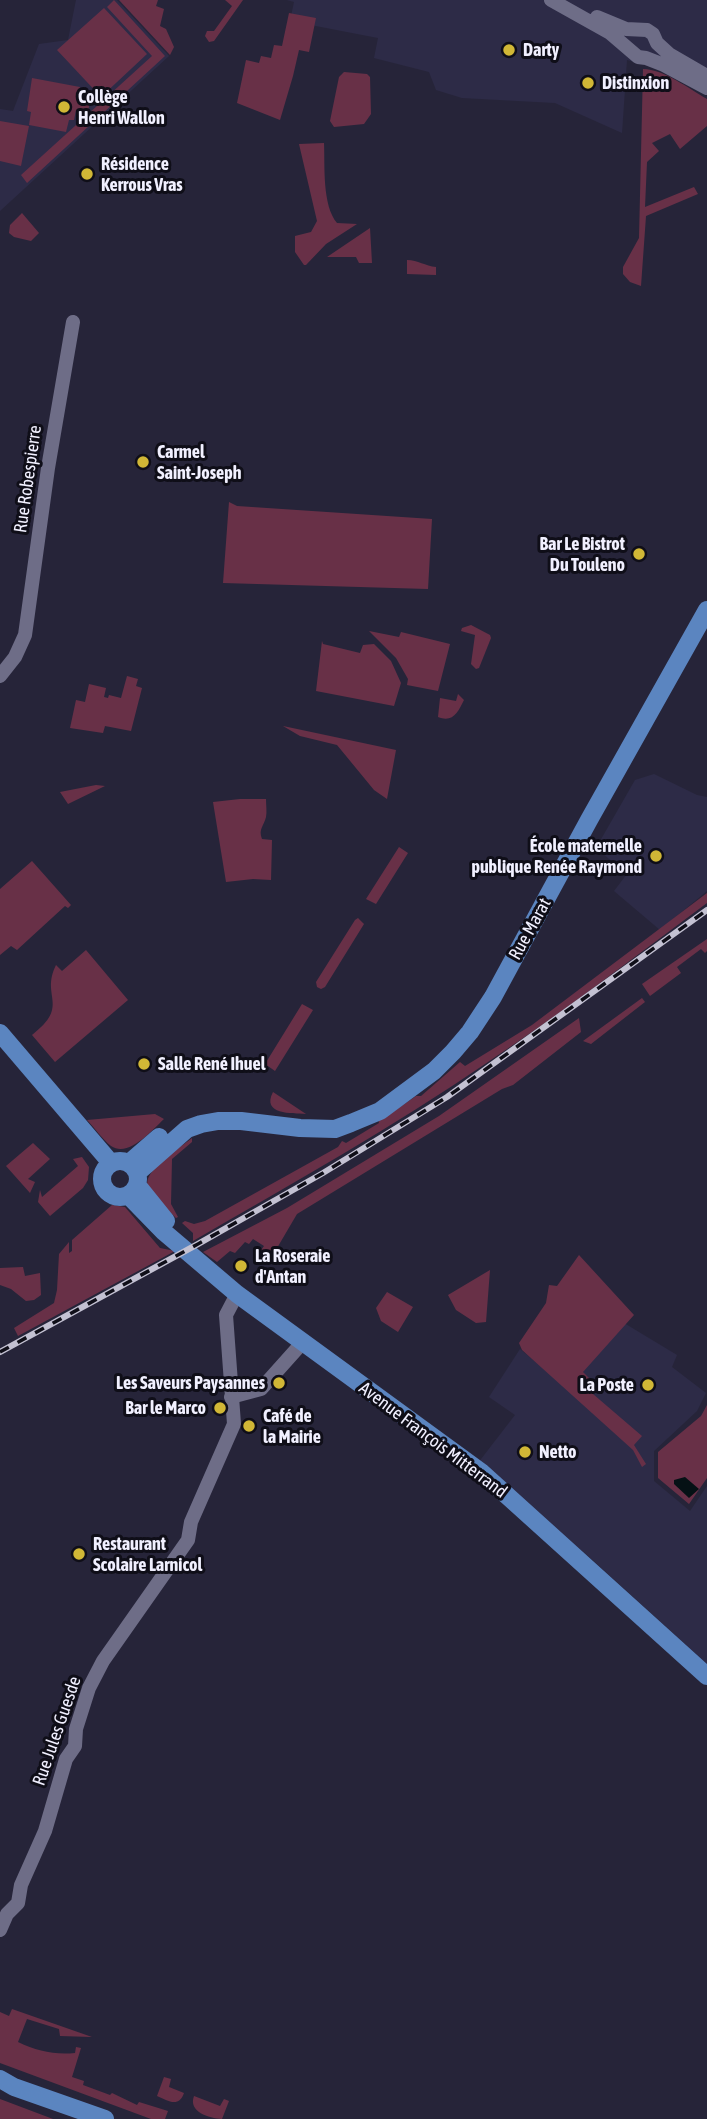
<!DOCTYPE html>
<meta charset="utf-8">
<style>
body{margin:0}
canvas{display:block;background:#262439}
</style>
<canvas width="707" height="2119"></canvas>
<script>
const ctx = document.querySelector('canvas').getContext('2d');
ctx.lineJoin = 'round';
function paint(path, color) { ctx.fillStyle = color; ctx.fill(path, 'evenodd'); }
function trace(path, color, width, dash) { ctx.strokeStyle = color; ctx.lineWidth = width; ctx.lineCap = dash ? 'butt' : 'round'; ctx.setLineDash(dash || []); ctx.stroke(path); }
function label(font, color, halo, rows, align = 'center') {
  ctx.font = font + ' "Asap Condensed",sans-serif'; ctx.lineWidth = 6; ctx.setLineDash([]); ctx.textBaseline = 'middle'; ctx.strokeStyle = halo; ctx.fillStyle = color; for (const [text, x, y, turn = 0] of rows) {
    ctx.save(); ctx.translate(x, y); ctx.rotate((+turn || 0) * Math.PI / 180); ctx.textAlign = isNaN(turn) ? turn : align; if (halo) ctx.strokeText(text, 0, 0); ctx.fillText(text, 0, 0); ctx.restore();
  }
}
const built = new Path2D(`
 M76,0H117L169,56L0,211V109L13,111L39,44L68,40Z
 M287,0H707V82L627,60L622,133L555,103L462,98L436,90L429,72L374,58L378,38L290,21L294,2Z
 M654,774L697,795L707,797V891L660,930L614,891L627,874L596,848L635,780Z
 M624,1323L677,1355L672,1367L706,1393L697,1411L654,1451V1481L690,1511L707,1486V1664L588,1556L478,1463L515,1415L489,1397L520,1349L566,1387Z`);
const green = new Path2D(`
 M114,0L165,56L27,183L21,175L152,56L107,7Z
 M119,0H158L156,6L164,9L160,26L166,29L174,47L170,55Z
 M225,0H243L214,41L209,42L205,36L207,31H214L232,6Z
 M104,8L147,54L101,97L57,50Z
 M289,13L316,18L309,52L299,50L293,76L280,120L237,103L246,60L259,63L261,56L271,58L274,45L282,46Z
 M643,69C664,69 689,89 707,99V126L680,149L670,134L652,143L659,151L647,162L645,207L694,187L698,194L646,216L641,286L630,282L623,274V267L639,238Z
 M344,72L367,74L370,77L371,114L364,124L334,127L330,121L339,77Z
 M32,78L80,87L79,94L91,96L88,112L76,110L74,120H69L66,132L29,125L31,112L27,111Z
 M0,121L29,126L21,166L0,161Z
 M324,143C325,166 322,205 337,223L357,224L326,244L306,265H304L295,252V236L311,232L317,221L299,144Z
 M22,213L39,233L31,241L14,237L9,233L10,225Z
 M370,228L372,263H359L356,257H327Z
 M407,260C418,260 425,266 436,267V275L407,274Z
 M229,502L237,506L432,519L428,589L223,583Z
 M471,625L490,635L491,638L479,668L476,669L471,664L475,635L461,631L462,628Z
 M369,631L399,637L401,632L450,644L438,691L407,685L408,679L396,658Z
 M322,641L323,644L360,653L363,645L374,644L391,661L401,683L394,706L316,691Z
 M127,676L138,679L136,686L142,688L131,731L105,726L103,733L70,728L76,700L85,702L89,684L106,688L104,697L108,698L109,695L121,698Z
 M458,694L464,700C458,712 453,723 438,717L440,698L456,701Z
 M283,726L396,750L387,799L374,790L337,745L300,736Z
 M96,785L105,786L68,804L60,792Z
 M240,799H266C266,805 267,812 266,817C264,826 258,829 262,839L272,840L271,880L253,879L226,882L213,802Z
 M399,847L408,853L376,904L366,899Z
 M32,861L71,905L68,908L65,906L17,950L11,946L0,955V889Z
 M707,893V903C635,957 563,1012 488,1062C393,1127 293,1183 193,1241V1233L182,1223L185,1221L194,1224L205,1221L338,1147L342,1141L346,1143L379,1123L378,1118L390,1114L416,1096H421L460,1062L465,1066L532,1025Z
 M358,918L364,924L325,987L321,989L317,987L316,982L355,920Z
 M707,939V951L705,953L701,949L677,967L681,973L650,996L642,984Z
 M86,950L128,1000L55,1062L32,1035C71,1005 40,997 56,965L62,971Z
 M642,998L645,1002L591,1044L583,1041Z
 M302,1004L313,1010L275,1071L265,1064Z
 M579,1018L581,1032L513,1085L502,1089L297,1214L270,1260L259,1253L264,1246L253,1239L249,1244L245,1242L235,1253L230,1251L217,1262L203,1252L287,1208L439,1116Z
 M273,1092L306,1114C292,1113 261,1115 273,1092Z
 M155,1114L164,1119C152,1130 129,1158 111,1146C102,1139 95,1128 87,1120Z
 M192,1138V1142L172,1159L171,1204L178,1217L176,1218C167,1209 155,1200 149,1189C139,1172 180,1148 192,1138Z
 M33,1143L50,1159L28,1179L35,1182L30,1193L6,1166Z
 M82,1157L89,1167L88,1180L83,1188L50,1216L38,1202L40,1190L42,1197L78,1166L73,1159Z
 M112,1205L125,1207L160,1248L175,1251L18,1336L14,1328L54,1303L57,1290L59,1254L69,1242V1253L72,1251V1240Z
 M579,1255L634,1315L583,1372L591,1380L586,1388L642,1436L634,1445L646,1464L642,1467L633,1450L522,1350L519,1343L546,1303L549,1285L557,1286Z
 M23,1267L25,1276L40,1273L41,1295L34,1300L26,1301L11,1289L0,1285V1268Z
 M490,1270L486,1322L476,1323L456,1310L448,1295Z
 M387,1292L413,1307L398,1332L381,1321L376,1308Z
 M707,1405V1478L689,1504L658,1478V1452L701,1416Z
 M12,2009L92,2037L60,2036L59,2029L27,2019L18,2042C37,2051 54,2055 75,2053L76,2047L81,2048L72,2077L84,2081L83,2085L110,2095L112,2093L137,2105L139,2102L168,2111L165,2119H151L0,2063V2012L9,2016Z
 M164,2077L171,2079L169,2087L184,2093C179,2108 168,2101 157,2096Z
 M194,2096L220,2106L224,2099L229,2101L222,2119C209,2118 188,2112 194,2096Z
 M0,2099L53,2119H0Z`);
const water = new Path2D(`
 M685,1477L699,1489L689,1498L674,1484V1480Z`);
const minor = new Path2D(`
 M551,0L610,33L638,57L646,58L664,65L707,88
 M597,17L626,29L647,30L653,34L657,43L669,54L707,76
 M0,676L15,657L25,635L48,468L73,322
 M231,1397L261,1389L303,1342
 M0,1930L7,1914L18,1903L21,1885L45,1831L66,1759L75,1746L76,1729L89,1688L103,1661L188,1540L191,1522L234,1424L226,1315L237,1294`);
const major = new Path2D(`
 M0,1033L111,1163
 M102 1179a18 18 0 1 1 36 0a18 18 0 1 1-36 0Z
 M129,1163L159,1137
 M137,1173L187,1129L201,1124L218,1121H241L300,1128L335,1129L351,1123L380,1111L434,1071L453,1052L470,1032L493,997L589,820L707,610
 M137,1185L166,1221
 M128,1195L164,1232L237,1294L481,1472L707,1676
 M0,2079L14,2087L105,2119`);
const rail = new Path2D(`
 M0,1352L198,1244L323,1173L447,1097L707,910`);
const markers = [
 [509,50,7,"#d1b736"],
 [588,83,7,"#d1b736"],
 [64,107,7,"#d1b736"],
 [87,174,7,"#d1b736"],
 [143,462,7,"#d1b736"],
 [639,554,7,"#d1b736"],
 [656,856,7,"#d1b736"],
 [144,1064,7,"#d1b736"],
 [241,1266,7,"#d1b736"],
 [279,1383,7,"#d1b736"],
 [648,1385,7,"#d1b736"],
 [220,1408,7,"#d1b736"],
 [249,1426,7,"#d1b736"],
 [525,1452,7,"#d1b736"],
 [79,1554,7,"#d1b736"]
];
const poiNames = [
 ["Darty",523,50],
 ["Distinxion",602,83],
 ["Collège",78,97],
 ["Henri Wallon",78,118],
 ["Résidence",101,164],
 ["Kerrous Vras",101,185],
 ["Carmel",157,452],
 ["Saint-Joseph",157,473],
 ["Bar Le Bistrot",625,544,"right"],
 ["Du Touleno",625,565,"right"],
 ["École maternelle",642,846,"right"],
 ["publique Renée Raymond",642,867,"right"],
 ["Salle René Ihuel",158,1064],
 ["La Roseraie",255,1256],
 ["d'Antan",255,1277],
 ["Les Saveurs Paysannes",265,1383,"right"],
 ["La Poste",634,1385,"right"],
 ["Bar le Marco",206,1408,"right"],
 ["Café de",263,1416],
 ["la Mairie",263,1437],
 ["Netto",539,1452],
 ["Restaurant",93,1544],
 ["Scolaire Larnicol",93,1565]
];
const streetNames = [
 ["Rue Robespierre",28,479,-82],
 ["Rue Marat",530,929,-61],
 ["Avenue François Mitterrand",433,1440,37],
 ["Rue Jules Guesde",57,1731,-71]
];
paint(built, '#2d2b47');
paint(green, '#683047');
paint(water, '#051115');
trace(minor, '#6e6d87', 14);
trace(major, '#5b85c0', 18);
trace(rail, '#c3c1d2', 6);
trace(rail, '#0f0e18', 3.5, [10]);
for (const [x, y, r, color] of markers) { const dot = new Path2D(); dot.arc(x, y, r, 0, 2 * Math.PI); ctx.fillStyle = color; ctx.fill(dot); trace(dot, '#0f0e18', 2.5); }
label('bold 18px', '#f1f0ff', '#0f0e18', poiNames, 'left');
label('18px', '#f1f0ff', '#0f0e18', streetNames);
</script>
